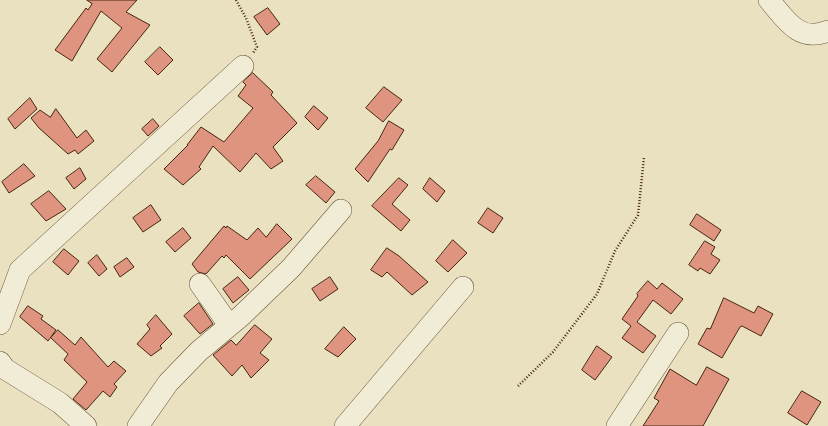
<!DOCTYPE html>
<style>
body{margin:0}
canvas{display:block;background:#eae1c0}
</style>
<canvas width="828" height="426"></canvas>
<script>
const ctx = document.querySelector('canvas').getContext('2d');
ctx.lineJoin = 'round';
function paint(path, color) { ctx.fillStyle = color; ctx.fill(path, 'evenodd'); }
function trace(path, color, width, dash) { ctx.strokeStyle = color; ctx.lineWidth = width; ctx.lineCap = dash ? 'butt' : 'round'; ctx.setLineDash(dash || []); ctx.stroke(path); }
const building = new Path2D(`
 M87,0H137L126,12L150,25L112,72L97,59L122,28L101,11L72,61L55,50L86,8L88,10L92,4Z
 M268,8L280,24L267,35L254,17Z
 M160,47L173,60L158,75L145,62Z
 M253,73L273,92L271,95L297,123L273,147L283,161L271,169L256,153L240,172L213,146L199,167L201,169L183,185L164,169L188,145H187L201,127L224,142L253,108L238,96L246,85L243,82Z
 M384,87L402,100L383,122L366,108Z
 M30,98L37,109L15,129L8,119Z
 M314,106L328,118L318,130L305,117Z
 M56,109L77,138L86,130L94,141L78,154L75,150L68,154L39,128L31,118L40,110L50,117Z
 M153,119L159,126L148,136L142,129Z
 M389,121L404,130L392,150L390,149L368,182L355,169L378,141Z
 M24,164L35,176L9,193L2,182Z
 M80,168L86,179L74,189L66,178Z
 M316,176L335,192L326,203L306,185Z
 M399,178L408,185L392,204L410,220L401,231L372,206Z
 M430,178L445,191L437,202L423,189Z
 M49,191L66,209L46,221L31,204Z
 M151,205L161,220L143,232L133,218Z
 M488,208L503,218L493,233L478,223Z
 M697,214L721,230L714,241L690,225Z
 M277,224L292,239L250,279L226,255L224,258L222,256L206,274L198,272L192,264L224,226L226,228L227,226L247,240L258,228L266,237Z
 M183,228L191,238L175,252L166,242Z
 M453,240L467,253L448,272L436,261Z
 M705,241L715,247L711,254L720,260L710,274L700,268L698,271L689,265Z
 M387,248L399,256L428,282L412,295L387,272L382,277L371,270Z
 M64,249L79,261L68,275L53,262Z
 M97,255L107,269L99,276L88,263Z
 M127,258L134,267L120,277L114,267Z
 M238,277L249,290L233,303L223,289Z
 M330,277L338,289L320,301L312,289Z
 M648,281L657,289L662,283L683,299L671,314L653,300L637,322L656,336L643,353L622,338L631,326L622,319L638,296L637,294Z
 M724,298L754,313L758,306L773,314L761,336L742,326L740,327L722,358L698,344L707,328L710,329Z
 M199,303L213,324L200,334L184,316Z
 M28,306L43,316L41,319L56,330L48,341L20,317Z
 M156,315L172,334L160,346L162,348L151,356L137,344L150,329L147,325Z
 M255,325L272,339L260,353L269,360L251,378L242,365L232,376L213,355L231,340L236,345Z
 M344,327L356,339L338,357L325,349Z
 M58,330L75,345L81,337L108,367L114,361L126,371L114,384L117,387L110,397L103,391L86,410L73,399L87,382L64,360L68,354L51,338Z
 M597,346L612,357L595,380L582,370Z
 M707,367L729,379L703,426H643L659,401L654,398L670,369L696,385Z
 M802,391L821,402L807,425L788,413Z`);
const path = new Path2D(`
 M236,0L246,18L257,47L253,53
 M518,386L553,352L597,294L615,251L638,215L644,157`);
const minor = new Path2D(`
 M769,0C786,20 799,43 828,31
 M200,284L229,325
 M0,324L20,270L243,66
 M0,362L5,369L60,403L86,426
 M138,426L168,383L199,351L240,317L291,268L341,210
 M345,426L463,287
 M617,426L678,333`);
paint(building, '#de947f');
trace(building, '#462610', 1);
trace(minor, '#6f553c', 22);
trace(path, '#462610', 2.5, [1, 2]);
trace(minor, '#f1ecd6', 21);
</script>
